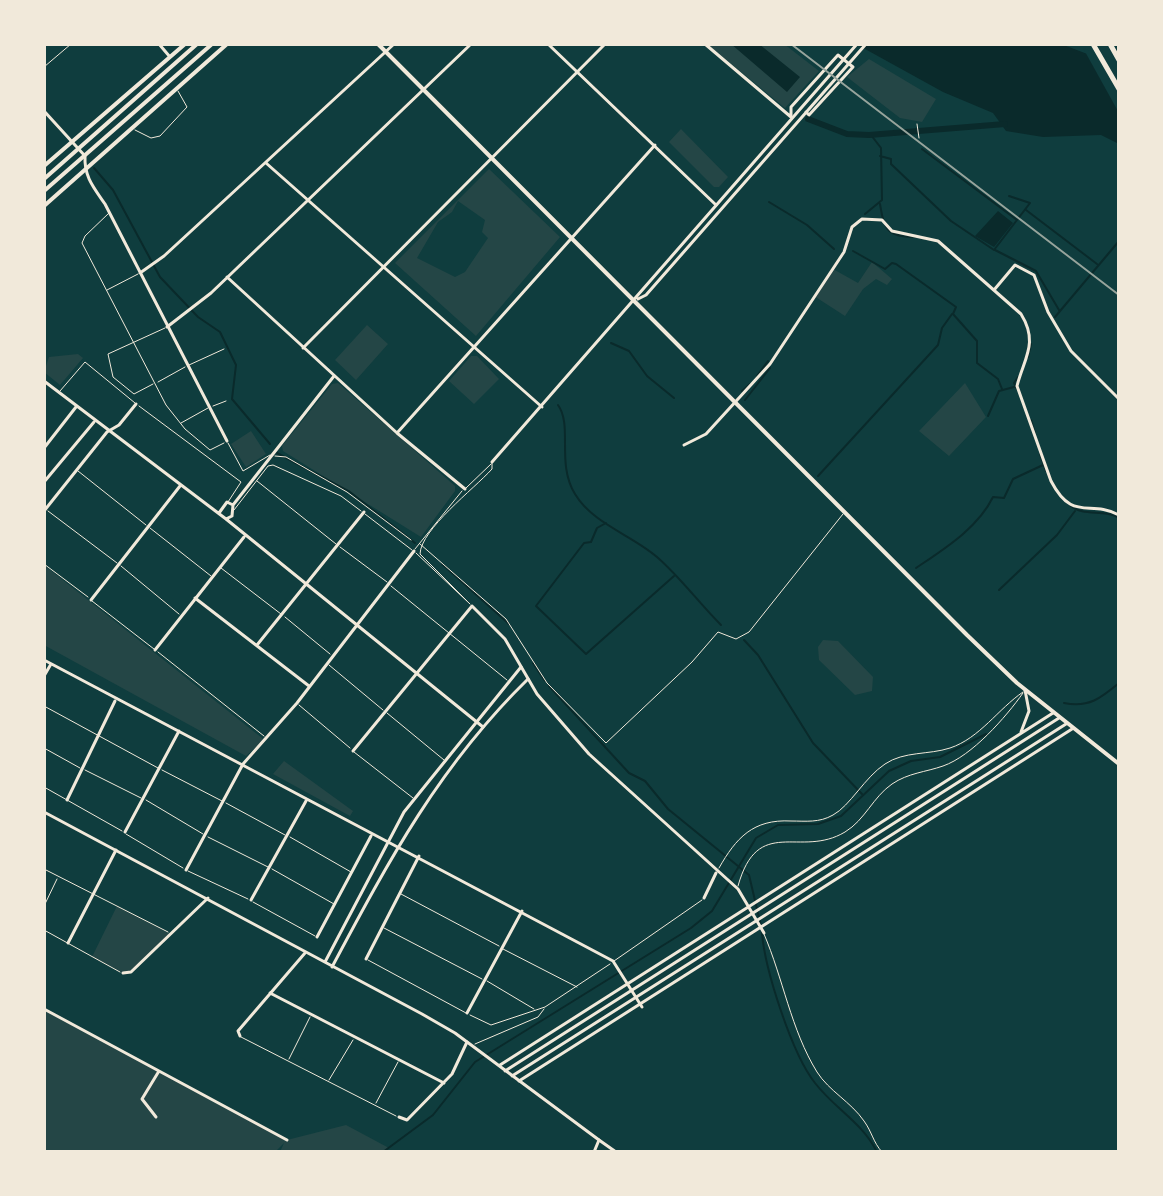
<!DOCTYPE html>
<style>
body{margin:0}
#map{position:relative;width:1163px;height:1196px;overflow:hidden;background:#0f3d3e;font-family:Literata,serif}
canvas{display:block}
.frame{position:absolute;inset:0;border:46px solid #f1e9da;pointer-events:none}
</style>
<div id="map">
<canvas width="1163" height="1196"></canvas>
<div class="frame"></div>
</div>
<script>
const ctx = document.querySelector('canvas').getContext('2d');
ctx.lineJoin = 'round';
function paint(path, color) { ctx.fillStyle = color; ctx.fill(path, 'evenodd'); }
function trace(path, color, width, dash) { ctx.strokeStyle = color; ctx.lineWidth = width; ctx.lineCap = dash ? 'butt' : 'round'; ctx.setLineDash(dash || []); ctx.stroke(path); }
const green = new Path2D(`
 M707,44H784L819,71L785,108Z
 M869,59L936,99L922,122L900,118L847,77Z
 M681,129L728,177L719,187H714L669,142Z
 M489,169L560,237L476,336L395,263ZM458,201L485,220L482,232L488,238L465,272L455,277L417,258L438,222L452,212Z
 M872,262L892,279L887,285L876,279L863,289L845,316L814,296L833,269L858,283Z
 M367,325L388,344L356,380L335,360Z
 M78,354L83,358L60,385L44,372L49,357Z
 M471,356H477L499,379L474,404L449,381Z
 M338,383L455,486V491L421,537L283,451L282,446L332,384Z
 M965,383L986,417L949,456L919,431Z
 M251,431L266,454L246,467L231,444Z
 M44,565L262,738L263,741L246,756L44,645Z
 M823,640L838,641L873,677L872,691L855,695L819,660L818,647Z
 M284,761L353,811L350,816L273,774Z
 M117,906L170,934L131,972L123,973L92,957Z
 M44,1009L287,1140L346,1125L389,1148L383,1152H280L284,1143L275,1152H44Z`);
const water = new Path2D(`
 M731,44H759L800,77L787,92Z
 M856,44H1061L1119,66V144L1101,135L1043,137L1006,131L993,113L943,92Z
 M998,211L1013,223L994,247L975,236Z`);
const pier = new Path2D(`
 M1083,48L1119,62V113Z`);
const stream = new Path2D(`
 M922,149L1017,220
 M880,156L891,159V164L951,221L994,250L1030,203L1009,196
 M94,168L113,190L160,277L198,317L220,332L236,365L232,399L270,444
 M769,202L807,225L834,249
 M880,204C884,228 886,237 915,237
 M1026,210L1097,264
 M865,214L882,200L881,148L871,135
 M995,250L1036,271L1059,310
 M853,251L885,269L892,263L896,264L956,307L953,314L977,341V363L998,379L1002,389
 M1055,317L1119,241
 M611,343L629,351L647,376L674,398
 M1028,357L1031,344
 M757,376L768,361
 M1017,389L1014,383L1018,377
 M742,391L750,384
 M745,400L770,368
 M558,405C573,426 556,463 575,494C593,524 632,535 657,557C680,577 699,603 721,625
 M988,416L999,391L1014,387
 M1031,420L1035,433
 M277,453L350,492L415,543
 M1040,454L1046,471
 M818,476L938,345L942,328L952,314
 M1070,505C1084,518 1103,508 1119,518
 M606,523L597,528L591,542L584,543L536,606L586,654L674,576
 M442,564L509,624
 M916,568C944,549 978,528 993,497L1004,498L1013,479L1043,465
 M999,590L1057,535L1075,511
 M744,640L758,655L813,743L862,794
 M533,663L545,681
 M549,686L629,773L645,781L668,809L749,875L761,926
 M1064,703C1089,708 1101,698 1119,683
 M762,933C765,970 792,1054 815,1083C835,1109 862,1122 877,1152
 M383,1152L433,1115L475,1062L691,928L712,911L756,838L778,825L818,824L841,816L889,771L911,761L940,757L986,734`);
const canal = new Path2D(`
 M808,119L847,134L869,135L1005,124`);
const service = new Path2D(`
 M44,67L71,44
 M917,124L919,138
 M135,130L151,138L160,136L187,107L178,91
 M109,213L85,236L82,243L166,405L185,429L210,450L224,443
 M107,290L138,274
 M189,365L224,349
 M158,382L185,367
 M153,384L134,394L113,377L108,354L165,328
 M60,391L85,362L135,403
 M139,406L241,482L228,502
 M213,406L226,401
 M181,423L208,408
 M228,443L243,471L270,455
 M275,456L286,457L347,492L411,540
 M78,471L146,525
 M257,481L336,544
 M466,488L491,464
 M234,510L268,466L273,465L341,496L361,511
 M48,511L117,563
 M365,514L412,550
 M150,528L211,576
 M420,544L506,619L547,683L606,743L692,662L718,632L736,639L749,632L843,514
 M340,547L387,582
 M415,549L462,491
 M416,553L470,604
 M44,564L88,597
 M121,566L179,614
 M221,568L281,614
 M391,586L507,680
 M92,601L154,649
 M467,601L420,554C421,529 474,489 492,469V463
 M285,617L330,654
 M158,652L264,736
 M329,665L383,710
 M299,705L350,748
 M44,706L158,768
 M387,713L444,760
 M44,748L80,768
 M354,752L413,798
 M85,770L141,798
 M162,770L222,801
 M44,787L122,831
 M146,800L203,834
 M226,803L285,835
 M126,834L183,868
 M208,837L268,867
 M290,837L351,872
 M719,868C736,838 753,819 791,821C806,821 819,823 833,815C850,806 865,777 885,764C904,751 929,755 950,748C980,738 998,709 1023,692
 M44,869L168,932
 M272,869L334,904
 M188,871L248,899
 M738,886C758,814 800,859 845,832C865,820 873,797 892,784C908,773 926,772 943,766C972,756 1006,717 1023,693
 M401,894L499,946
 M253,902L315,936
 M44,906L57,879
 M384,928L482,979
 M44,930L120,972
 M764,934C783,978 791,1030 817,1072C829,1091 851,1102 864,1121C872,1132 873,1142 882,1152
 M503,949L577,987
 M368,960L466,1013
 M614,961L702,900
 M487,981L534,1009
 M470,1015L491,1025L545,1007L610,964
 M241,1037L396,1116
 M475,1044L538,1017L544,1009
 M289,1059L310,1017
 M329,1080L353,1040
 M376,1103L398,1062`);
const minor = new Path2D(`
 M159,44L170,57
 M548,44L716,205
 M705,44L791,117
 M44,111L85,156C84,177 94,188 105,204L227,441
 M791,117V107L838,55L853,67L809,115L806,112
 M266,163L542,407
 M140,273L164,256L394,44
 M227,277L397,433L465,489
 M994,290L1015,265L1034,275L1048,312L1071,351L1119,399
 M167,327L211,293L471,44
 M303,348L605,44
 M44,381L226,519L483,727
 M397,433L655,145
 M684,445L706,434L770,364L844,252L852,227L862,219L882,220L892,231L938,241L1021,314C1039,343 1024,358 1017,386L1051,481C1073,523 1089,499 1119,515
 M44,448L76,407
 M44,482L94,422
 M44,511L107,432L119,425L136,404
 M219,513L227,502L233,505
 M226,519L232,516L233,505L334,376
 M195,598L309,686
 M91,600L180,486
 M257,645L364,512
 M155,650L244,537
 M44,660L613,961L642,1007
 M44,676L51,664
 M1021,732L1029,711L1025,690
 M353,751L472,606L505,639L537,694L589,754L738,889L764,933
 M67,800L115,701
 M125,832L179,731
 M186,870L243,764L297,703L414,551
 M704,898L716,873
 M251,900L306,801
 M317,937L371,836
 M68,943L116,850
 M366,959L419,856
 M123,973L131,972L208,898
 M270,993L444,1083
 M44,1009L287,1140
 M467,1013L522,911
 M240,1036L238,1031L305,953
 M500,1065L1053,713
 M519,1081L1072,729
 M156,1117L142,1099L159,1071
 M399,1117L407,1120L452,1074L467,1042
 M599,1140L616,1152`);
const tertiary = new Path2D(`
 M638,299L646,295L866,44
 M492,462L857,44
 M44,812L422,1014L455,1033L599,1140L594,1152
 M325,962L404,812L521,667
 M332,967C389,860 440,765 528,679
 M505,1071L1059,718
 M512,1076L1066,724`);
const secondary = new Path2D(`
 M378,44L967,635L1017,683L1119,764`);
const primary = new Path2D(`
 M44,166L185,44
 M44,179L197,44
 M44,191L212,44
 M44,206L227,44`);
const motorway = new Path2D(`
 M1093,44L1119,89
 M1110,44L1119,60`);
const rail = new Path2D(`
 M791,44L1119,295`);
paint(green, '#244646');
paint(water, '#0a2a2b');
paint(pier, '#0f3d3e');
trace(stream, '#0a2a2b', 2);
trace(canal, '#0a2a2b', 6);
trace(service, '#f1e9da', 1);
trace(minor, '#f1e9da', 3);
trace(tertiary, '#f1e9da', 3);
trace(secondary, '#f1e9da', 4);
trace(primary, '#f1e9da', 4);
trace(motorway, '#f1e9da', 5);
trace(rail, '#97a49c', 2);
</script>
